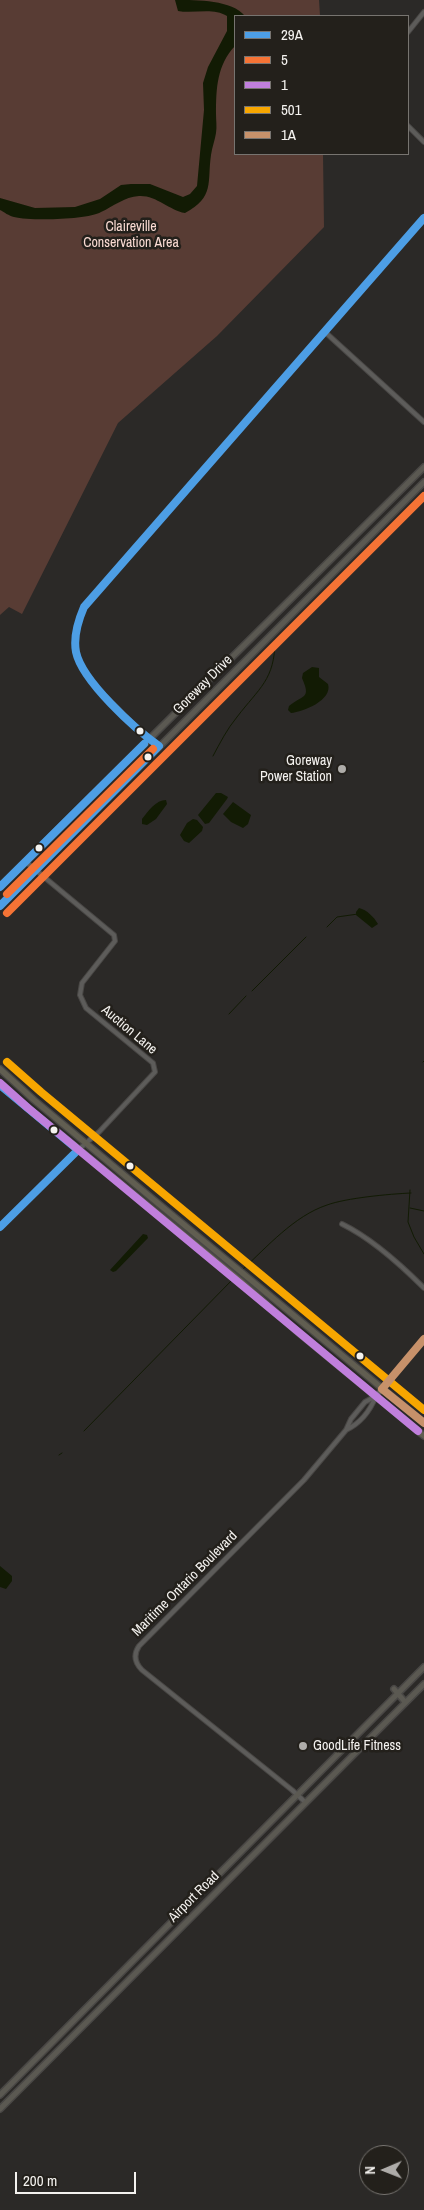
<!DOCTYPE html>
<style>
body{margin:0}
#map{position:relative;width:424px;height:2210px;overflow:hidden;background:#2b2927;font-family:"Archivo Narrow",sans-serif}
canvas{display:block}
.legend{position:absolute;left:234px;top:15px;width:175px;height:140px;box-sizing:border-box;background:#23201b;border:1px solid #777470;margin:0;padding:6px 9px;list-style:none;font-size:15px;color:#f4f2ef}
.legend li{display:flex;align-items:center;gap:10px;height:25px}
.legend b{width:25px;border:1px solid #777470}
.north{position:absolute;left:359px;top:2145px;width:50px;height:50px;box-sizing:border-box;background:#23201b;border:1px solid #777470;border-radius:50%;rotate:269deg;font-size:14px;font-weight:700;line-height:20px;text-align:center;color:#f4f2ef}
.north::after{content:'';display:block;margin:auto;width:18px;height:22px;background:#aeaca9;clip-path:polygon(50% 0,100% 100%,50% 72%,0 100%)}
.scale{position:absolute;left:15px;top:2172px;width:121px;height:22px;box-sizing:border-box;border:2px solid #f4f2ef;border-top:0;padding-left:6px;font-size:15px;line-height:18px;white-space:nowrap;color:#f4f2ef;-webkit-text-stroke:4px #23201b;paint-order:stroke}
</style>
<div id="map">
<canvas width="424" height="2210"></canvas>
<ul class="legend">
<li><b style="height:6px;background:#4d9ee5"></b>29A</li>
<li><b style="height:6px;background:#f57335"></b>5</li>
<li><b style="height:6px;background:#c07fdc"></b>1</li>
<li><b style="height:6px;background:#f7a600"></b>501</li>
<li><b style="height:6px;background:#c7916a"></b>1A</li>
</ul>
<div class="north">N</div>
<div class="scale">200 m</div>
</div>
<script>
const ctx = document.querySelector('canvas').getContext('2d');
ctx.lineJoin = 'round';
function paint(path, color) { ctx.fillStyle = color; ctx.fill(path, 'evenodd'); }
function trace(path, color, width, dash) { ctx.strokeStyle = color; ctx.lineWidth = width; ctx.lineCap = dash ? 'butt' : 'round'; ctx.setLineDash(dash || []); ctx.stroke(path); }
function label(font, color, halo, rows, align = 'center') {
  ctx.font = font + ' "Archivo Narrow",sans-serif'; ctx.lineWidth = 5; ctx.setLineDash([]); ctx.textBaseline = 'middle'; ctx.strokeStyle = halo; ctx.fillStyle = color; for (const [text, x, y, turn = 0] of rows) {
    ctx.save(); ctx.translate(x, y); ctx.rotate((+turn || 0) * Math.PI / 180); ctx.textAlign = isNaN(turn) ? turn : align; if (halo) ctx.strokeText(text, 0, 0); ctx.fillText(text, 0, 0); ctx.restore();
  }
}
const green = new Path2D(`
 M0,0H319L320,16H235V154H323L324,227L217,336L118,423L22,614L9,607L0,615Z`);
const water = new Path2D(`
 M175,0C198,0 232,0 245,16H235V46C217,65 216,88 216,114C216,120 217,127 216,133C215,140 212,147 211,155C207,182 215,197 185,213C169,210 156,195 139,196C124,197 114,206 101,212C87,220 30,221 14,217C9,216 4,212 0,210V198L35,208L75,207L100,199L121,185L131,184H150L183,197L190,194L197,186L204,110L203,83L208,67L227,31V16C213,7 194,14 178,11Z
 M312,667L319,668V677L328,684C333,700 303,712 291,713L288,710L289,706C304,694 311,699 302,678L303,673Z
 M216,793H221L228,797L227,799L209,823L205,824L198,815Z
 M166,800L167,804L156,819L147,825L142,824V819C148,811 156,800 166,800Z
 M233,802L251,815L248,824L243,828L231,822L223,814Z
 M193,819L197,820L203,827L202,831L189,843L184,841L180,835L187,823Z
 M359,908C367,910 374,917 378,924L372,928L356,915V912Z
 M143,1234L147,1235L148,1238L116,1271L113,1272L110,1270Z
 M0,1566L12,1576V1581L6,1589L0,1587Z`);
const stream = new Path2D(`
 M213,756C220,743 227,729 237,717C259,688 275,680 275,640
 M327,927L337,917L358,914
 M252,991L306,937
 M229,1014L246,996
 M423,1062L424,1061
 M410,1190L408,1222L414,1237L424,1254
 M410,1208L424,1211
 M242,1270C267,1247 294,1216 327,1205C346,1198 389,1194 411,1193
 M84,1431L234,1278
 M59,1455L62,1453`);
const minor = new Path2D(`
 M408,32L424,12
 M408,126L424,142
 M325,332L424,422
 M159,746C144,736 132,723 119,710C86,678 61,654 84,607L424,218
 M342,1224C371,1238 402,1266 424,1288
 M0,1227L71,1156L99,1132L155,1072L153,1063L86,1008L80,995L82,983L115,941L114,935L26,862
 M346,1430C361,1423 370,1411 376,1396L424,1339
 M305,1802L292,1790L142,1670C135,1663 133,1655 139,1646L304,1480L346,1430L351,1419L365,1402L376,1396`);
const secondary = new Path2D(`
 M0,887L424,467
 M0,906L424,482
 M394,1689L405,1702
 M0,2095L424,1667
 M0,2109L424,1684`);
const primary = new Path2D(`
 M0,1069L34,1100L154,1200L424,1423
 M0,1085L243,1283L299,1333L424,1436`);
const bus1 = new Path2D(`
 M0,887L144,744
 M0,906L159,746C135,729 82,681 76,652C73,636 78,621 84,607L424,218
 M0,1085L78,1150L0,1227`);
const bus2 = new Path2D(`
 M7,894L153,749
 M7,913L424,496`);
const bus3 = new Path2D(`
 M0,1083L28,1108L418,1431`);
const bus4 = new Path2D(`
 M7,1062L41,1092L424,1410`);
const bus5 = new Path2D(`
 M424,1339L382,1389L424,1423`);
const markers = [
 [140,731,4.5,"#f4f2ef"],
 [148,757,4.5,"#f4f2ef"],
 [342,769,5,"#aeaca9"],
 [39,848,4.5,"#f4f2ef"],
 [54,1130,4.5,"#f4f2ef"],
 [130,1166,4.5,"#f4f2ef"],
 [360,1356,4.5,"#f4f2ef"],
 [303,1746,5,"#aeaca9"]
];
const parkNames = [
 ["Claireville",131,227],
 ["Conservation Area",131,243]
];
const streetNames = [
 ["Goreway Drive",203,685,-45],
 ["Auction Lane",129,1030,40],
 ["Maritime Ontario Boulevard",185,1584,-45],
 ["Airport Road",194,1897,-45]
];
const poiNames = [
 ["Goreway",332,761],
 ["Power Station",332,777],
 ["GoodLife Fitness",313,1746,"left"]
];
paint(green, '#583c34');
paint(water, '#121b04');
trace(stream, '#121b04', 1);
trace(minor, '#494745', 6);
trace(secondary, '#494745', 8);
trace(primary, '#494745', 8);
trace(minor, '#5d5c5a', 4);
trace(secondary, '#5b5952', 5);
trace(primary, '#615e51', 5.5);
trace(bus1, '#4d9ee5', 8);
trace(bus2, '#f57335', 8);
trace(bus3, '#c07fdc', 8);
trace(bus4, '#f7a600', 8);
trace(bus5, '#c7916a', 8);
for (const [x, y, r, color] of markers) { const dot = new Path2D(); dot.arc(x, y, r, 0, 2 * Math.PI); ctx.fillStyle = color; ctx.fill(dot); trace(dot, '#23201b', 2); }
label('14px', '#fadbd3', '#23201b', parkNames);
label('14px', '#f4f2ef', '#23201b', streetNames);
label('14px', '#f4f2ef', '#23201b', poiNames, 'right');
</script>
